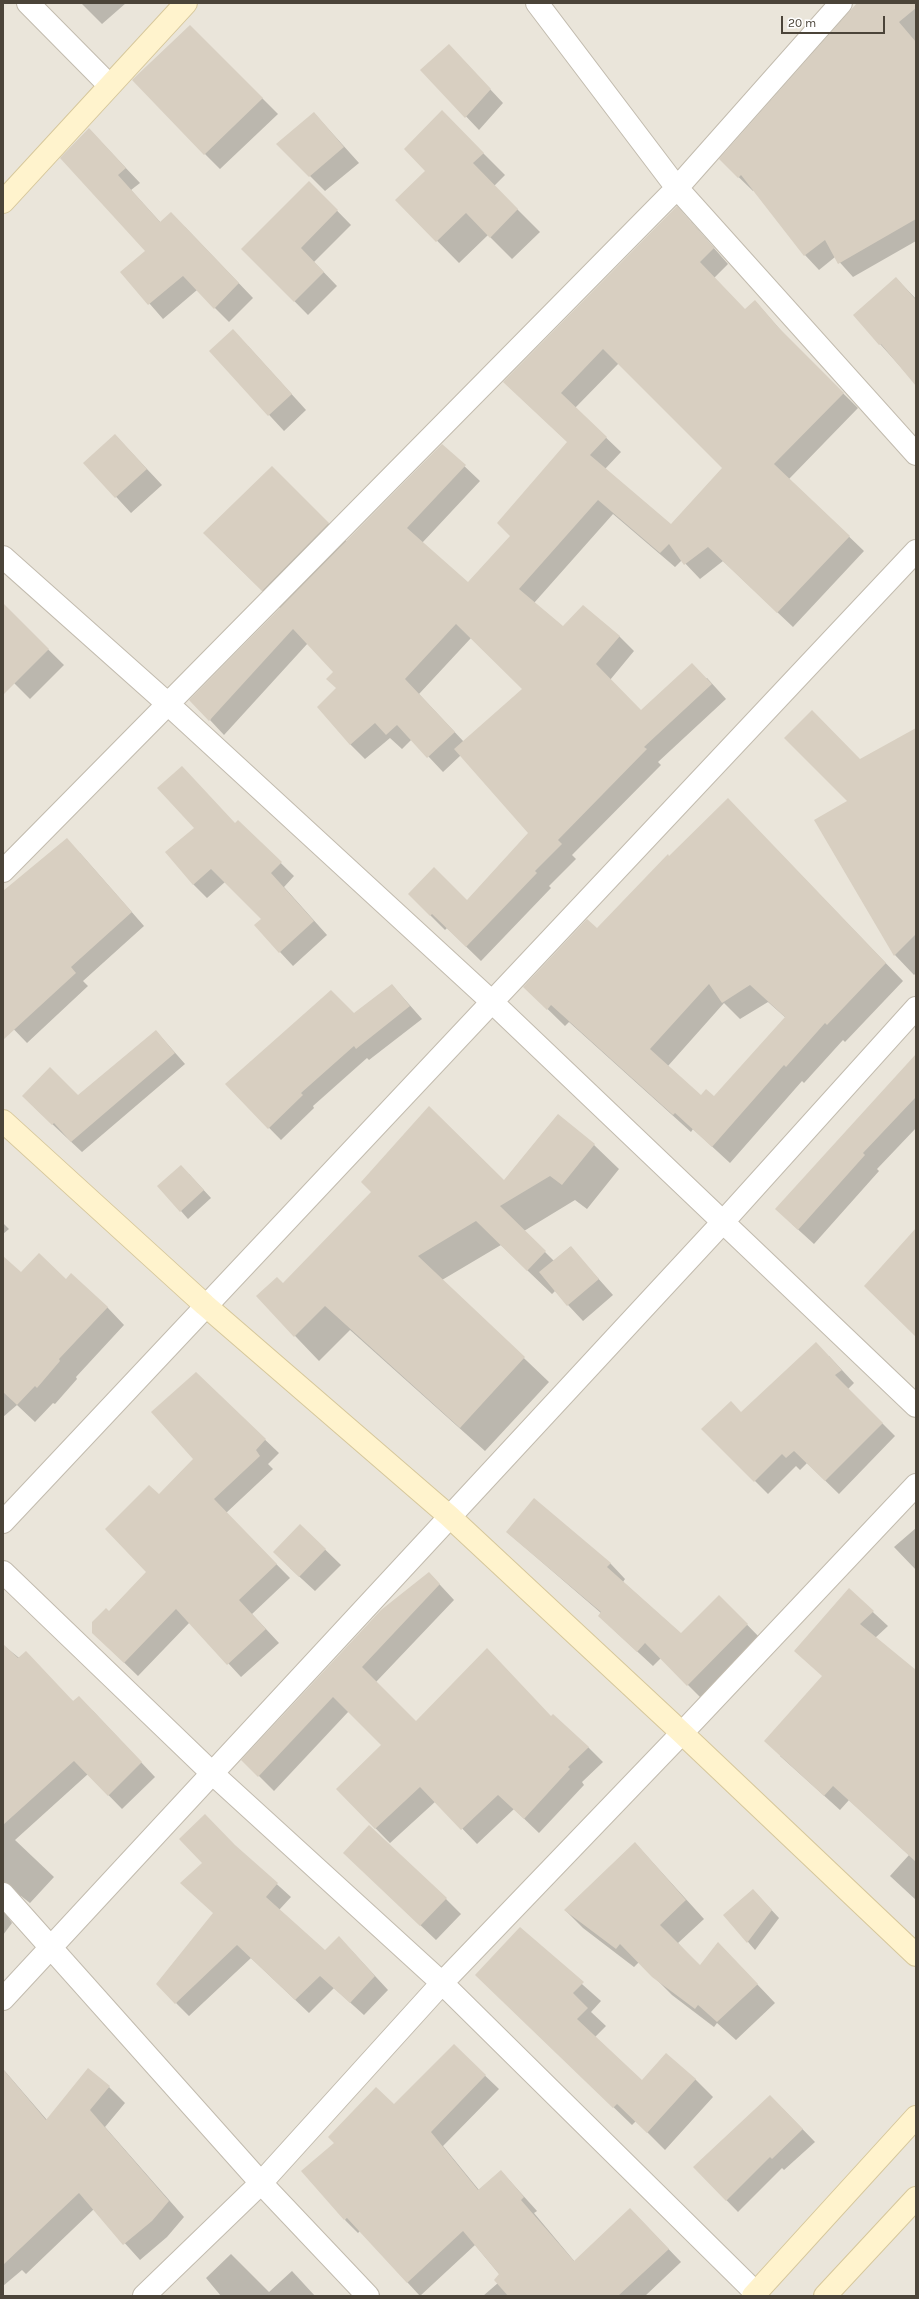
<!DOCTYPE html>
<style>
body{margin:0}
#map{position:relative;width:919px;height:2299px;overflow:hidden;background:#f6f3ec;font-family:Karla,sans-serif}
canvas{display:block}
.frame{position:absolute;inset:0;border:4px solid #4b4439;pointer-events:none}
.scale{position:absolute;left:781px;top:16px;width:104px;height:18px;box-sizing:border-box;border:2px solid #4b4439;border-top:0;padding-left:5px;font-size:12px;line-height:14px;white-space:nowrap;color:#4b4439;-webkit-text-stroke:3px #fff;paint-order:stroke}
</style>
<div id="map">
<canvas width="919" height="2299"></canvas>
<div class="frame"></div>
<div class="scale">20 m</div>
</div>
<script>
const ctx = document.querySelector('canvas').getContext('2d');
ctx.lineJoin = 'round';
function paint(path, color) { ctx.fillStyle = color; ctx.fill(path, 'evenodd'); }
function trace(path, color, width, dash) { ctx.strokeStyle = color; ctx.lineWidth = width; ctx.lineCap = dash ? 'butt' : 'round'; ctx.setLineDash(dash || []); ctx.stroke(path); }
const residential = new Path2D(`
 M3,3H916V2296H3Z`);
const shadow = new Path2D(`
 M81,3H126L102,24Z
 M859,3H916V241L853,277L835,257L819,270L805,255L754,190L753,191L720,159Z
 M190,26L278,114L220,169L205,154Z
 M461,58L503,103L479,130L422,70Z
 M442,112L505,175L494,186L540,232L512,259L488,235L459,263L397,200L427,171Z
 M314,113L359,163L325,191L278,144Z
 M89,129L140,183L131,190L161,223L185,227L253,298L229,322L197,290L163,319L122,272L147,251Z
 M309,182L351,225L314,262L337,286L308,315L243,249Z
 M691,222L728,264L714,278L745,310L755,301L792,343L858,408L789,479L864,551L793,627L723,561L700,579L682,560L675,567L613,514L534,603L563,627L619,636L634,651L610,680L642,712L707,678L726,699L658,762L661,765L572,855L576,859L549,886L551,888L481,961L447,928L445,930L409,894L467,901L529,833L461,755L443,772L412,739L402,749L390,738L365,759L350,744L335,672L308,643L224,735L210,720L281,609L226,555L272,467L347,542L442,445L480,481L422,543L468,583L511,536L568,442L504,382ZM619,363L723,468L671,525L605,469L621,452L575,408ZM471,638L524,689L464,742L419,694Z
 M896,278L916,299V384L854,315Z
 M248,346L306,410L284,431L210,351Z
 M115,435L162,485L131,513L85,463Z
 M3,605L64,665L30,699L3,672Z
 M916,744V973L914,975L895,955L849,801L860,760Z
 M745,817L903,981L845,1042L843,1040L804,1083L802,1081L730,1163L693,1129L691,1132L569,1022L565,1026L525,987L597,929L669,857ZM768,1002L786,1018L714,1098L701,1097L668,1066L724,1003L740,1019Z
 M238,821L294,876L284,887L327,935L293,966L280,952L262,919L225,882L207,898L193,884L195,828L235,824Z
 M80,853L144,926L83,981L88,986L27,1043L3,1018V896Z
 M392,985L422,1019L369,1060L367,1058L313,1106L314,1108L281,1140L226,1084L354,1014Z
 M156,1031L185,1064L82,1152L34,1107L78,1096Z
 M916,1079V1128L877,1169L879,1171L814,1244L792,1224Z
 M558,1115L594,1145L619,1169L587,1209L575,1200L524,1231L554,1261L570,1247L613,1295L583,1321L555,1291L552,1294L501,1245L442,1280L549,1382L485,1451L350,1330L319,1361L257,1296L504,1181Z
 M189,1174L211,1198L188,1219L181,1211Z
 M3,1223L9,1229L3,1234Z
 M3,1257L21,1274L66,1280L107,1307L124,1325L76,1377L77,1379L55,1404L53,1403L35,1422L17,1405L3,1417Z
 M829,1356L854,1383L848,1389L895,1436L839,1494L807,1463L800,1470L796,1466L768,1494L703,1429L741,1413Z
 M196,1374L279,1453L268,1464L273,1469L226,1513L290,1578L252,1614L279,1643L241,1677L190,1622L138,1676L107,1646L109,1612L147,1572L159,1495L194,1459Z
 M300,1525L341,1565L315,1591L290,1568Z
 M916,1528V1570L894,1547Z
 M507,1532L610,1563L625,1579L623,1582L681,1634L719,1596L762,1640L703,1700L661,1658L653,1666L615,1631L601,1613Z
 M429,1573L454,1600L376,1682L416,1722L551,1717L588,1747L603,1762L582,1782L584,1785L539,1833L514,1809L477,1844L436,1801L390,1843L337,1789L382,1745L349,1711L274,1791L243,1760Z
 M849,1590L888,1626L875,1638L916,1672V1900L890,1876L909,1855L849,1800L840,1810L780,1756L823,1677Z
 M3,1645L74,1702L93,1711L155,1777L122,1809L88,1774L15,1840L54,1877L30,1903L21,1896L14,1895L4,1911L12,1923L3,1935Z
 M635,1843L704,1919L678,1943L700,1967L718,1943L775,2003L736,2040L717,2023L714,2027L672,1995L639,1962L634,1967L583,1928L565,1910Z
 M238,1849L291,1897L279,1910L325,1951H352L388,1990L364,2015L334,1988L309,2013L251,1958L189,2016L176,2003L214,1914Z
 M360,1868L446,1899L461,1914L436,1940Z
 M753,1890L779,1918L755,1950L725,1915Z
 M520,1929L601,2001L591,2012L606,2026L595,2037L642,2081L695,2079L713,2097L665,2150L636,2121L632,2125L495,1993Z
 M454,2046L499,2089L443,2146L479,2190L501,2171L537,2211L534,2213L575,2262L630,2209L681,2262L645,2296H483L498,2283L500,2275L475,2245L420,2296L360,2231L358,2233L345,2220L394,2105Z
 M3,2069L47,2120L109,2087L125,2103L105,2127L184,2217L167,2237L140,2260L94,2209L26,2274L22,2270L3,2286Z
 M782,2108L815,2142L784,2170L782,2168L738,2212L694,2167Z
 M231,2254L269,2292L292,2271L315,2296H221L206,2278Z`);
const building = new Path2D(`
 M857,3H916V8L899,22L916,42V219L838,264L825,240L804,256L741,175L738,178L719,159Z
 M190,25L263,98L204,155L132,80Z
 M449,44L491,89L465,118L420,70Z
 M442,110L484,153L473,163L518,209L490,238L466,213L436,242L395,200L425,171L404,149Z
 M314,112L344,147L309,177L276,144Z
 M89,128L126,168L118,175L160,222L171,212L239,283L214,309L183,276L148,305L120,272L145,251L60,158Z
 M309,181L338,210L301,248L324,272L294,302L241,249Z
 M677,206L714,248L700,262L745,309L755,300L778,327L844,393L774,464L850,536L777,613L708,547L684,565L669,544L660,553L598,500L519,589L563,626L583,605L620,636L596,664L641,710L692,663L712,684L644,747L647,749L558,840L562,844L535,871L537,873L466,947L432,914L430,916L408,894L434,867L467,900L528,833L454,749L522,689L456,624L405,679L455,732L427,758L397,725L386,735L375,723L350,745L317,707L336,688L326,679L333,672L293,629L209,721L189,700L442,444L466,465L407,528L468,582L510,536L497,523L567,442L503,382ZM603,349L722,468L671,524L590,455L607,437L561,393Z
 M896,277L916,300V386L881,344L879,345L853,315Z
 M233,329L292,394L268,416L209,351Z
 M115,434L147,469L115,498L83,463Z
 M272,466L329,523L262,591L203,533Z
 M3,603L49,649L3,695Z
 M812,710L860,759L916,728V934L894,956L814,820L847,801L784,738Z
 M182,766L235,823L238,820L282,862L271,873L314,921L279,953L254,925L261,919L211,869L193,885L165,852L194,828L157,788Z
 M728,798L886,963L827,1025L825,1023L786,1067L784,1065L712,1147L675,1113L673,1115L551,1005L547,1010L523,987L587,919L597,928L668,854L669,856ZM709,984L722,1003L750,985L785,1017L714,1096L706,1089L701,1095L650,1049Z
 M67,838L132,912L71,967L76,973L3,1040V891Z
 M392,984L410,1006L356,1049L354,1046L301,1093L303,1095L268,1129L225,1084L331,990L354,1013Z
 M156,1030L175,1053L71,1142L54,1123L52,1125L22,1096L50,1067L78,1095Z
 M916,1054V1097L863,1153L865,1155L798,1230L775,1209Z
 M429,1106L504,1180L558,1114L595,1144L562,1185L550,1176L500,1206L546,1251L527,1271L476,1221L418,1256L525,1357L460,1428L325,1306L294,1337L256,1296L277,1277L283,1283L371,1192L361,1182Z
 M181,1165L204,1190L180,1212L157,1186Z
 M916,1228V1337L864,1286Z
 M571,1246L599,1279L567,1306L539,1272Z
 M39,1253L66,1279L71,1273L108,1307L59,1359L60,1361L37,1388L35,1386L17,1405L3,1392V1256L21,1272Z
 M816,1342L842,1370L835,1375L883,1423L825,1481L794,1451L786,1458L782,1454L754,1482L701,1429L731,1401L741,1412Z
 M196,1372L266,1439L256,1450L260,1456L214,1499L277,1564L239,1600L266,1629L227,1665L176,1609L124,1663L92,1633V1622L106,1608L109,1611L146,1572L105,1529L149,1485L159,1494L193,1459L151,1412Z
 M534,1498L611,1563L607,1567L681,1633L719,1595L748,1624L687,1686L645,1643L637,1652L598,1616L601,1612L506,1532Z
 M300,1524L326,1549L299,1577L273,1552Z
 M429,1572L440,1584L362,1667L416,1721L487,1648L551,1716L553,1714L589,1747L568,1767L570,1769L524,1819L498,1795L461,1830L420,1787L375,1829L336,1789L381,1745L333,1697L258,1777L241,1760L381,1610Z
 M849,1588L874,1611L860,1624L916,1670V1862L833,1786L824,1796L764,1741L822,1676L794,1651Z
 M3,1644L18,1658L26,1651L73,1701L79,1696L142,1762L108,1796L74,1761L3,1825Z
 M205,1814L235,1845L278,1883L266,1897L325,1950L339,1936L375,1976L350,2003L320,1976L295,2000L237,1945L175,2004L156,1984L213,1913L180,1883L202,1863L179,1839Z
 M369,1825L447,1898L420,1926L343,1853Z
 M635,1842L686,1900L660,1925L700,1965L718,1942L758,1984L717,2022L698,2005L695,2009L652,1977L620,1944L616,1949L564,1910Z
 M753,1889L772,1910L747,1943L723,1915Z
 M520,1927L584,1982L573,1993L588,2008L577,2019L642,2080L666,2053L696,2079L647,2133L617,2104L613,2108L475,1975Z
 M454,2044L486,2075L431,2132L478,2190L501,2170L524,2197L521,2200L574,2261L630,2208L669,2249L618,2296H508L494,2280L499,2274L463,2231L407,2283L347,2218L344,2220L301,2171L334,2143L328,2137L376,2087L394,2104Z
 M88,2068L110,2086L90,2110L169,2201L152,2221L123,2245L79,2193L3,2265V2069L46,2120Z
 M770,2095L803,2129L772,2159L770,2157L726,2201L693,2167Z`);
const street = new Path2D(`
 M28,3L109,85
 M537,3L677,188L916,454
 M3,557L168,704L491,1001L916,1406
 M3,871L677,188L841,3
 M3,1522L916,551
 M3,1572L213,1774L442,1983L756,2293
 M3,1894L261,2183L368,2296
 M3,1999L723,1222L916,1008
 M144,2296L261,2183L442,1983L682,1733L916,1485`);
const secondary = new Path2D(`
 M3,202L186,3
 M3,1121L205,1305L449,1516L682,1733L916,1955
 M753,2296L916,2117
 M825,2296L916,2198`);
paint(residential, '#eae5da');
paint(shadow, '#0003');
paint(building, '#d8cfc1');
trace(street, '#c2bbae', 24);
trace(secondary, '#d6c79b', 24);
trace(street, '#fff', 22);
trace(secondary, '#fff3cd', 22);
</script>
